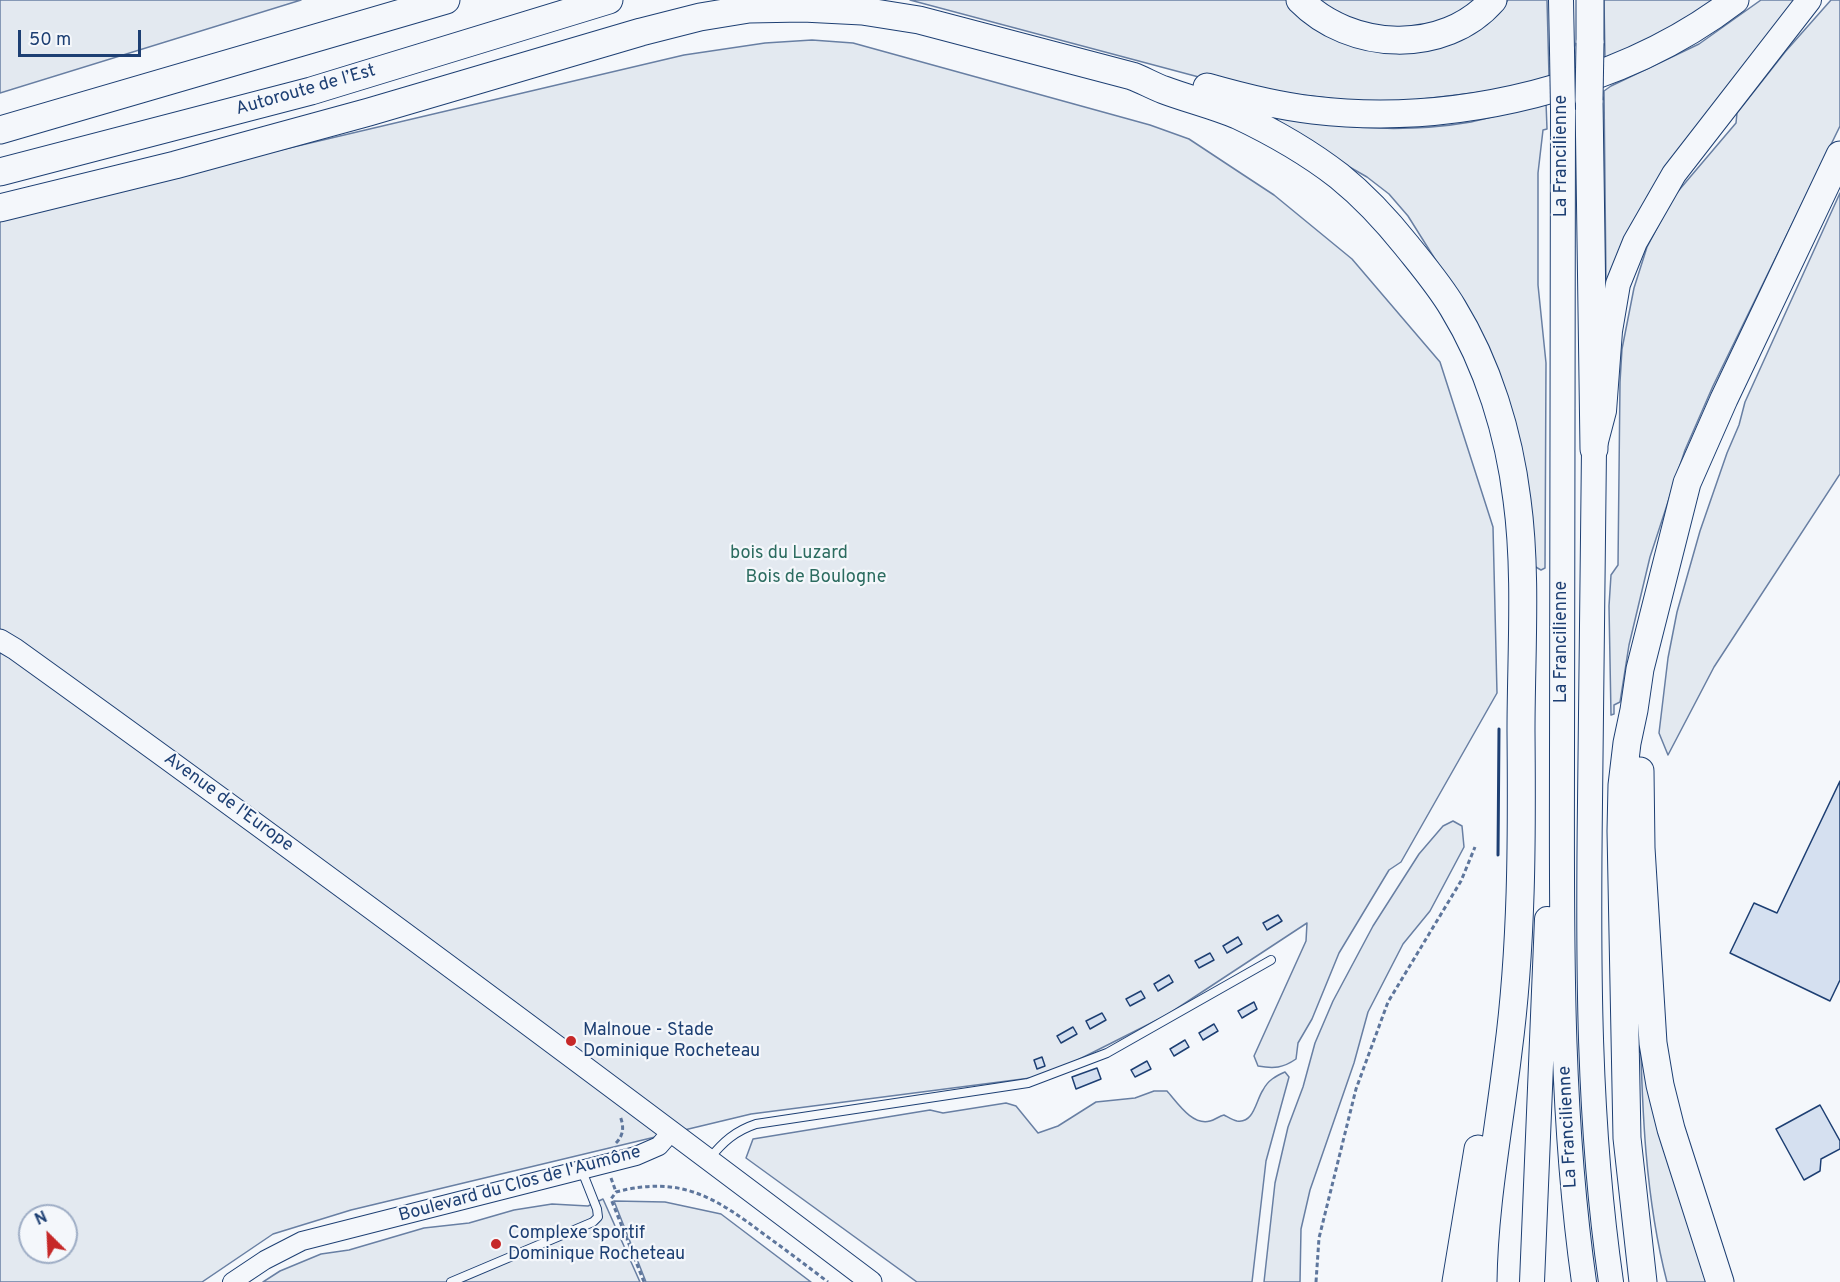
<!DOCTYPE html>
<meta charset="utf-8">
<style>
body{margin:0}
#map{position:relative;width:1840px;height:1282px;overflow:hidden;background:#f4f7fb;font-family:Overpass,sans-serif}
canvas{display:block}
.north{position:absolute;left:18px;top:1204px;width:60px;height:60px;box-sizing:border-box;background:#f4f7fb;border:2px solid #9eadc5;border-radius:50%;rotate:336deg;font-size:16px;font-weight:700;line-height:24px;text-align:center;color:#1d3f73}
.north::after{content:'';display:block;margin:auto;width:21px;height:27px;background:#c62828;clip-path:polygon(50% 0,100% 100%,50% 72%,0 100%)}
.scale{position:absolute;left:18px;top:30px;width:123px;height:27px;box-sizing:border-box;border:3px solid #1d3f73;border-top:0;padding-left:8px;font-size:18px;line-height:21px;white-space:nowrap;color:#1d3f73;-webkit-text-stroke:4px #f4f7fb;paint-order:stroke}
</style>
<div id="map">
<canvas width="1840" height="1282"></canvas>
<div class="north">N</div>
<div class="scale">50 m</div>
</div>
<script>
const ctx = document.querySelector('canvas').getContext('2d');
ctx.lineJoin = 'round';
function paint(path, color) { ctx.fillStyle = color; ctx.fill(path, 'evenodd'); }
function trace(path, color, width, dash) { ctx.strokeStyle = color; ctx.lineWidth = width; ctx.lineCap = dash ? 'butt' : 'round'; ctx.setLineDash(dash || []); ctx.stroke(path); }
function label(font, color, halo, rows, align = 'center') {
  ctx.font = font + ' Overpass,sans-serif'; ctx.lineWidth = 4.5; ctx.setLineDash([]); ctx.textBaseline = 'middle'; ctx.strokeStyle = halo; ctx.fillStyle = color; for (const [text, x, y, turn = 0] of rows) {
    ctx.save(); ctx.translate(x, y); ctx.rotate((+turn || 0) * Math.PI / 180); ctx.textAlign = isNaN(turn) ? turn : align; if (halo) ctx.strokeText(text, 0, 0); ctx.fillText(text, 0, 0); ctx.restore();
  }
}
const green = new Path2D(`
 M0,0H301L0,93Z
 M910,0H1287L1290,4L1349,42L1500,10L1508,0H1547L1549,76L1524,87L1380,104L1240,88Z
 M1313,0H1476L1457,14L1425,28H1371Z
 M1604,0H1722L1688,22L1605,59Z
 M1761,0H1799L1606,284L1604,91L1611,86L1699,44Z
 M1831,0H1840V126L1713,386L1685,450L1650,557L1629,645L1620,702L1614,705V714L1611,715L1609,606L1611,575L1618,565L1620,382L1622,349L1634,288L1647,247L1674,196L1736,123L1737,113L1785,52Z
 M812,40L853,43L1150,125L1189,139L1242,174L1274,195L1352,259L1440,362L1493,527L1497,693L1401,862L1389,870L1339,953L1312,1019L1298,1043L1296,1059C1283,1068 1274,1069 1258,1066L1254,1056L1306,941L1307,923L1167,1015L1046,1076L751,1114L351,1210L273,1234L202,1282H0V216L684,55L765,43ZM30,1216H66V1252H30Z
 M1546,102L1547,129L1543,130L1538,173V285L1546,363L1545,568L1541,570L1534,566L1440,267L1408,216L1389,194L1367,177L1325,153L1276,122L1279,116C1341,129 1407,133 1471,122C1496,117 1521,109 1546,102Z
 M1840,193V474L1714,667L1668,755L1659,733L1668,658L1677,612L1700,531L1727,453L1739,425L1745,402Z
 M1453,821L1462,826L1464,847L1430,911L1403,944L1368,1012L1354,1063L1310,1190L1301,1229L1300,1282H1264L1275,1183L1288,1127L1303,1087L1315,1043L1333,1001L1373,926L1419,854L1443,826Z
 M1640,1020L1714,1282H1667C1645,1197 1642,1108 1640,1020Z
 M1285,1072L1289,1077L1266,1161L1252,1282H917L746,1158L753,1139L930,1110L943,1113L1006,1103L1016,1106L1038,1133L1058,1126L1096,1102L1135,1098L1154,1091H1167C1177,1102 1192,1126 1210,1121C1215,1120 1219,1116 1224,1115C1228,1117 1233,1120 1237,1121C1254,1124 1256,1100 1263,1090C1268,1080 1276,1076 1285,1072Z
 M603,1199L640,1282H263L280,1271L321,1254L349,1250L424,1228L469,1223L514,1210L552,1204L588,1206Z
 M614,1201L665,1202L721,1214L811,1282H646Z`);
const building = new Path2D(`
 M1840,781V980L1830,1001L1730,953L1754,903L1777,913Z
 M1278,915L1282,921L1267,930L1263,923Z
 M1238,937L1242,944L1227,953L1223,946Z
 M1210,953L1214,960L1199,968L1195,961Z
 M1169,975L1173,982L1158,991L1154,984Z
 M1141,991L1145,998L1130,1006L1126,999Z
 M1254,1002L1257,1009L1242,1018L1238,1011Z
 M1102,1013L1106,1020L1090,1029L1086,1021Z
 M1214,1024L1218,1031L1203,1040L1199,1033Z
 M1073,1027L1077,1034L1061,1043L1057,1036Z
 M1185,1040L1189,1047L1174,1056L1170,1049Z
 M1042,1057L1045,1066L1037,1069L1034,1060Z
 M1147,1061L1151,1069L1135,1077L1131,1070Z
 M1097,1068L1101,1079L1076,1089L1072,1077Z
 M1820,1105L1840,1141V1149L1821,1159L1820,1171L1804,1180L1776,1129Z`);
const path = new Path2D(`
 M616,1143C624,1135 624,1126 620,1116
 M611,1178L616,1192
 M644,1282L611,1199L616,1192C680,1175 715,1197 765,1235C786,1250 807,1266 828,1282
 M1316,1282L1319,1238L1356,1089L1388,1002L1461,881L1475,847`);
const service = new Path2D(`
 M710,1158C723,1142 735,1131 756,1124L1028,1083L1107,1053L1271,960
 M451,1282L593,1222L598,1217L597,1209L582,1171`);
const tertiary = new Path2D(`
 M232,1282L265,1260L302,1241L636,1156L659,1146L672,1131`);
const secondary = new Path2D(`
 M0,640L15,649C303,856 588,1068 871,1282`);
const trunk = new Path2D(`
 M1561,0L1562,51
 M1563,110C1562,322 1562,534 1562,747C1562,925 1559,1105 1584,1282
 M1532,1282L1547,919
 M1611,1282C1588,1123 1588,963 1590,802C1591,684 1592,566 1594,449L1604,411L1610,331L1618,284L1635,242L1674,174L1809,0`);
const motorway = new Path2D(`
 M1300,0C1350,51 1444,56 1493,0
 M1590,0V43
 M1207,87C1242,97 1277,106 1313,110C1454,127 1622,87 1735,0
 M1589,100L1594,449
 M0,130L446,0
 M0,172L311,91L609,0
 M0,208L175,165L369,112L641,32L700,17L749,9L803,8L862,11L919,20L1132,76C1143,80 1153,86 1164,90C1188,99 1213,105 1237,115C1273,132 1308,152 1339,176C1365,197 1387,221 1407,246C1423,266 1440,286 1453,308C1488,365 1509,434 1517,500C1527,573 1521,656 1521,731C1522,838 1522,946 1508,1052C1499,1129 1484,1205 1483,1282
 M1640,771L1641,848L1653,1043L1660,1085L1671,1129L1720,1282
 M1456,1282L1478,1149
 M1643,1282L1627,1138L1621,831L1622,785L1627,743L1634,710L1640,669L1687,483L1724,399L1840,155`);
const trunkBridge = new Path2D(`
 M1562,51L1563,110`);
const motorwayBridge = new Path2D(`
 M1589,100L1590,43`);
const wall = new Path2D(`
 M1498,855L1499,729`);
const markers = [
 [571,1041,6,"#c62828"],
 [496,1244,6,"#c62828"]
];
const streetNames = [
 ["Autoroute de l’Est",306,91,-16],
 ["La Francilienne",1562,156,-90],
 ["La Francilienne",1562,642,-90],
 ["Avenue de l'Europe",228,803,36],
 ["La Francilienne",1569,1127,-93],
 ["Boulevard du Clos de l'Aumône",520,1185,-15]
];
const parkNames = [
 ["bois du Luzard",789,554],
 ["Bois de Boulogne",816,578]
];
const poiNames = [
 ["Malnoue - Stade",583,1031],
 ["Dominique Rocheteau",583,1052],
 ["Complexe sportif",508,1234],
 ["Dominique Rocheteau",508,1255]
];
paint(green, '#e3e9f0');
trace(green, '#687fa3', 1.5);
paint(building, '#d5e0f0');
trace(building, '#1d3f73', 1.5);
trace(service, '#1d3f73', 10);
trace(tertiary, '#1d3f73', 20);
trace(secondary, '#1d3f73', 23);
trace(trunk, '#1d3f73', 26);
trace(motorway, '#1d3f73', 29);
trace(path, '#5e769c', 3, [4.5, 3]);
trace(service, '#f4f7fb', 8);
trace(tertiary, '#f4f7fb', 18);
trace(secondary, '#f4f7fb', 21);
trace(trunk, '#f4f7fb', 24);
trace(motorway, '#f4f7fb', 27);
trace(trunkBridge, '#1d3f73', 26, []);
trace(motorwayBridge, '#1d3f73', 29, []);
trace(trunkBridge, '#f4f7fb', 24);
trace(motorwayBridge, '#f4f7fb', 27);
trace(wall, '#1d3f73', 3);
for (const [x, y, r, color] of markers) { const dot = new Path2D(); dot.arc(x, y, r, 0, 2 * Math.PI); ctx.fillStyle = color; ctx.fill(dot); trace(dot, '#f4f7fb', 2); }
label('18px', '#1d3f73', '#f4f7fb', streetNames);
label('18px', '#2c6c60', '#f4f7fb', parkNames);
label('18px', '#1d3f73', '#f4f7fb', poiNames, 'left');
</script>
